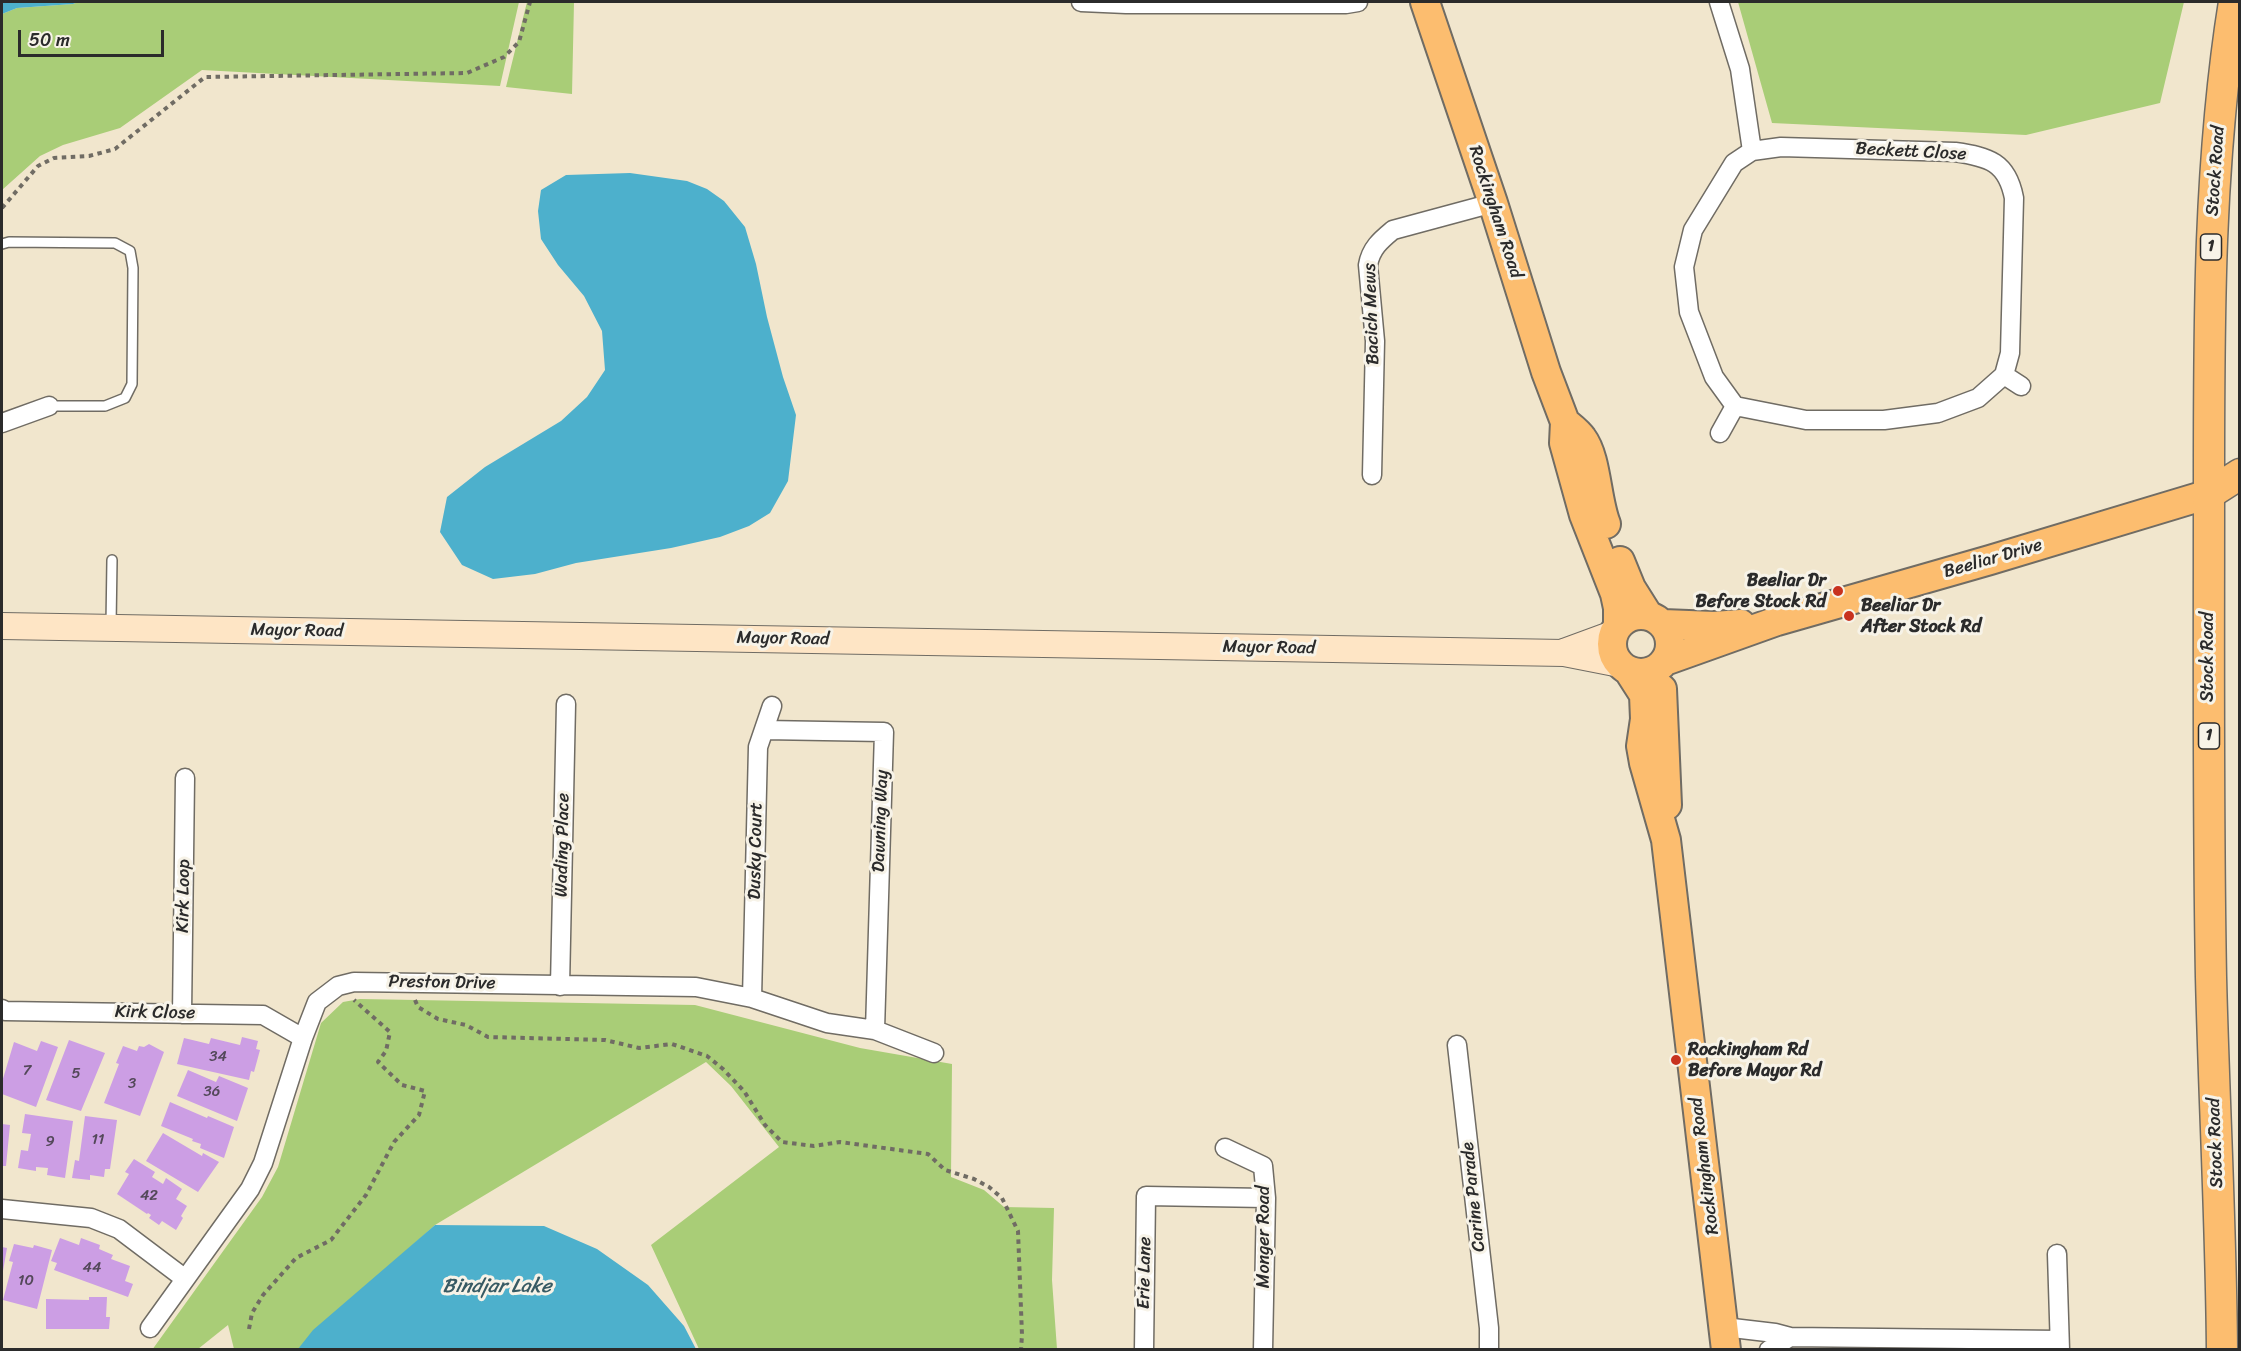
<!DOCTYPE html>
<style>
body{margin:0}
#map{position:relative;width:2241px;height:1351px;overflow:hidden;background:#f1e6cd;font-family:Sriracha,sans-serif}
canvas{display:block}
.frame{position:absolute;inset:0;border:3px solid #2b2b2b;pointer-events:none}
.scale{position:absolute;left:18px;top:30px;width:146px;height:27px;box-sizing:border-box;border:3px solid #2b2b2b;border-top:0;padding-left:8px;font-size:18px;line-height:21px;white-space:nowrap;color:#2b2b2b;-webkit-text-stroke:4px #f7f3e8;paint-order:stroke}
</style>
<div id="map">
<canvas width="2241" height="1351"></canvas>
<div class="frame"></div>
<div class="scale">50 m</div>
</div>
<script>
const ctx = document.querySelector('canvas').getContext('2d');
ctx.lineJoin = 'round';
function paint(path, color) { ctx.fillStyle = color; ctx.fill(path, 'evenodd'); }
function trace(path, color, width, dash) { ctx.strokeStyle = color; ctx.lineWidth = width; ctx.lineCap = dash ? 'butt' : 'round'; ctx.setLineDash(dash || []); ctx.stroke(path); }
function label(font, color, halo, rows, align = 'center') {
  ctx.font = font + ' Sriracha,sans-serif'; ctx.lineWidth = 6; ctx.setLineDash([]); ctx.textBaseline = 'middle'; ctx.strokeStyle = halo; ctx.fillStyle = color; for (const [text, x, y, turn = 0] of rows) {
    ctx.save(); ctx.translate(x, y); ctx.rotate((+turn || 0) * Math.PI / 180); ctx.textAlign = isNaN(turn) ? turn : align; if (halo) ctx.strokeText(text, 0, 0); ctx.fillText(text, 0, 0); ctx.restore();
  }
}
const green = new Path2D(`
 M78,2H519L500,86L202,70L120,128L63,145L40,156L2,190V14L17,8L73,4Z
 M527,2H574L572,94L506,87Z
 M1738,2H2184L2160,103L2026,135L1772,123Z
 M360,999L695,1005L860,1048L952,1064L951,1177L984,1190L1004,1207L1054,1208L1052,1280L1057,1349H699L651,1245L779,1147L731,1086L706,1062L435,1225L298,1349H234L228,1325L198,1349L152,1350L262,1197L278,1167L321,1023L343,1002Z`);
const water = new Path2D(`
 M2,2H78L73,4L17,8L2,14Z
 M630,173L687,181L707,189L724,201L745,227L756,264L767,317L783,377L796,415L788,481L770,513L749,526L720,537L671,548L576,563L535,574L493,579L462,565L440,532L447,497L485,467L561,421L587,397L605,370L602,331L584,296L558,265L541,239L538,211L541,190L566,175Z
 M435,1225L544,1226L597,1249L648,1285L684,1326L696,1349H298L313,1330Z`);
const building = new Path2D(`
 M242,1037L258,1041L256,1049L260,1050L254,1072L251,1071L249,1080L177,1064L184,1038L209,1044L211,1038L240,1045Z
 M69,1040L105,1053L81,1111L46,1100Z
 M41,1041L58,1047L36,1107L2,1094V1082L14,1042L37,1051Z
 M149,1044L164,1052L140,1116L104,1103L119,1064L116,1063L123,1046L137,1051L139,1046L144,1047Z
 M188,1070L216,1082L219,1076L248,1088L237,1121L177,1096Z
 M170,1102L207,1118L208,1116L234,1127L224,1158L200,1148L201,1144L192,1141L193,1139L161,1126Z
 M25,1114L73,1121L65,1178L47,1175L48,1168L36,1167V1171L18,1168L21,1150L28,1151L31,1134L22,1133Z
 M85,1116L117,1120L110,1169H105L104,1177L90,1175V1180L72,1178L75,1160L79,1161Z
 M2,1124L10,1125L6,1166H2Z
 M163,1133L202,1156L203,1153L219,1162L198,1192L146,1161Z
 M134,1159L155,1172L152,1177L163,1184L166,1178L182,1189L176,1199L187,1206L181,1216L183,1218L176,1230L162,1221L159,1225L149,1218L151,1215L148,1213L147,1214L117,1194L129,1174L125,1172Z
 M60,1238L79,1245L81,1238L100,1245L99,1249L113,1255L111,1259L130,1266L125,1281L133,1284L128,1297L54,1270L57,1263L51,1261Z
 M14,1244L33,1248L34,1245L52,1250L37,1309L3,1300L13,1262L9,1261Z
 M2,1247L7,1248L3,1271H2Z
 M89,1297H107L106,1317H110L109,1329H46V1299L89,1300Z`);
const path = new Path2D(`
 M2,208L38,166L54,158L89,156L115,149L205,77L467,73L504,57L519,42L530,2
 M415,1000L418,1007L438,1019L466,1025L488,1037L605,1040L639,1048L672,1044L707,1056L723,1069L744,1091L765,1125L782,1142L814,1146L840,1142L928,1154L945,1170L974,1179L989,1187L1002,1198L1018,1231L1022,1335L1021,1350
 M249,1329L252,1313L263,1295L296,1258L331,1240L366,1195L394,1142L419,1115L425,1091L402,1085L378,1062L386,1051L390,1032L354,1000`);
const service = new Path2D(`
 M2,244L9,242L115,243L130,251L133,268L132,384L125,398L105,406H49
 M111,625L112,560`);
const minor = new Path2D(`
 M1081,2L1126,4H1346L1358,2
 M1719,2L1740,69L1752,151
 M1781,147L1955,152C1989,157 2007,162 2014,198L2010,353L2004,375L1978,398L1938,413L1884,420H1806L1735,406L1714,377L1689,312L1684,267L1693,230L1734,163L1752,151Z
 M2004,375L2021,386
 M2,423L49,406
 M1720,433L1735,406
 M1372,475L1375,341L1368,265C1371,248 1381,240 1393,230L1493,203
 M764,730L884,732L875,1030
 M560,986L566,704
 M752,998L758,747L772,706
 M2,1009L5,1011L263,1015L303,1038
 M182,1014L185,778
 M1457,1045L1489,1328V1350
 M1225,1148L1263,1166L1266,1198L1263,1350
 M2,1209L91,1218L119,1229L184,1278
 M2057,1254L2060,1350
 M1724,1327L1775,1333L1790,1337L2059,1340
 M150,1328L250,1189L263,1163L303,1038L317,1002L338,986L354,982L696,987L752,998L827,1023L875,1030L934,1053
 M1144,1350L1146,1196L1266,1198
 M1769,1350L1790,1337`);
const secondary = new Path2D(`
 M2,626L1564,653L1620,664
 M1564,652L1613,634`);
const primary = new Path2D(`
 M1425,2L1493,203L1546,372L1565,422L1564,443L1584,515L1615,594L1618,608V626
 M1565,422C1571,427 1578,432 1582,438C1597,458 1596,499 1606,524
 M1620,561L1631,588L1648,615
 M1612 644a29 29 0 1 1 58 0a29 29 0 1 1-58 0Z
 M1663,624L1714,626L1741,624
 M1665,661L1777,621L1990,560L2209,494
 M1628,670L1644,695L1645,719L1641,746L1644,763L1666,840L1726,1350
 M1662,689L1667,805`);
const trunk = new Path2D(`
 M2209,494L2240,474
 M2222,1350C2221,1225 2214,1101 2211,977C2208,816 2209,656 2209,495C2209,330 2208,165 2234,2`);
const markers = [
 [1838,591,6,"#c8321e"],
 [1849,616,6,"#c8321e"],
 [1676,1060,6,"#c8321e"]
];
const numberNames = [
 ["34",218,1057],
 ["7",27,1071],
 ["5",76,1074],
 ["3",132,1084],
 ["36",212,1092],
 ["11",98,1140],
 ["9",50,1142],
 ["42",149,1196],
 ["44",92,1268],
 ["10",26,1281]
];
const shields = [
 [2211,247,21],
 [2209,736,21]
];
const shieldNames = [
 ["1",2211,247],
 ["1",2209,736]
];
const streetNames = [
 ["Beckett Close",1911,152,3],
 ["Stock Road",2216,171,-86],
 ["Rockingham Road",1495,212,72],
 ["Bacich Mews",1372,314,-92],
 ["Beeliar Drive",1993,559,-16],
 ["Mayor Road",297,631,1],
 ["Mayor Road",783,639,1],
 ["Mayor Road",1269,648,1],
 ["Stock Road",2208,657,-90],
 ["Dawning Way",881,821,-88],
 ["Wading Place",563,845,-89],
 ["Dusky Court",756,851,-89],
 ["Kirk Loop",184,896,-89],
 ["Preston Drive",442,983,1],
 ["Kirk Close",155,1013,1],
 ["Stock Road",2216,1143,-92],
 ["Rockingham Road",1705,1166,-97],
 ["Carine Parade",1474,1197,-96],
 ["Monger Road",1264,1237,-90],
 ["Erie Lane",1145,1273,-89]
];
const poiNames = [
 ["Beeliar Dr",1826,581,"right"],
 ["Before Stock Rd",1826,602,"right"],
 ["Beeliar Dr",1861,606],
 ["After Stock Rd",1861,627],
 ["Rockingham Rd",1688,1050],
 ["Before Mayor Rd",1688,1071]
];
const waterNames = [
 ["Bindjar Lake",497,1287]
];
paint(green, '#a9cd77');
paint(water, '#4db0cc');
paint(building, '#cc9ee4');
trace(service, '#706c64', 12);
trace(minor, '#706c64', 21);
trace(secondary, '#706c64', 28);
trace(primary, '#706c64', 32);
trace(trunk, '#706c64', 33);
trace(path, '#706c64', 4, [4.5, 4.5]);
trace(service, '#fff', 9);
trace(minor, '#fff', 18);
trace(secondary, '#fee5c5', 26);
trace(primary, '#fcbd6f', 28);
trace(trunk, '#fcbd6f', 30);
for (const [x, y, r, color] of markers) { const dot = new Path2D(); dot.arc(x, y, r, 0, 2 * Math.PI); ctx.fillStyle = color; ctx.fill(dot); trace(dot, '#f7f3e8', 2); }
label('15px', '#534859', null, numberNames);
for (const [x, y, w] of shields) { const box = new Path2D(); box.roundRect(x - w / 2, y - 13, w, 26, 4.5); ctx.fillStyle = '#f7f3e8'; ctx.fill(box); trace(box, '#2b2b2b', 1.5); }
label('bold 16px', '#2b2b2b', null, shieldNames);
label('18px', '#2b2b2b', '#f7f3e8', streetNames);
label('bold 18px', '#2b2b2b', '#f7f3e8', poiNames, 'left');
label('italic 20px', '#375a63', '#f7f3e8', waterNames);
</script>
